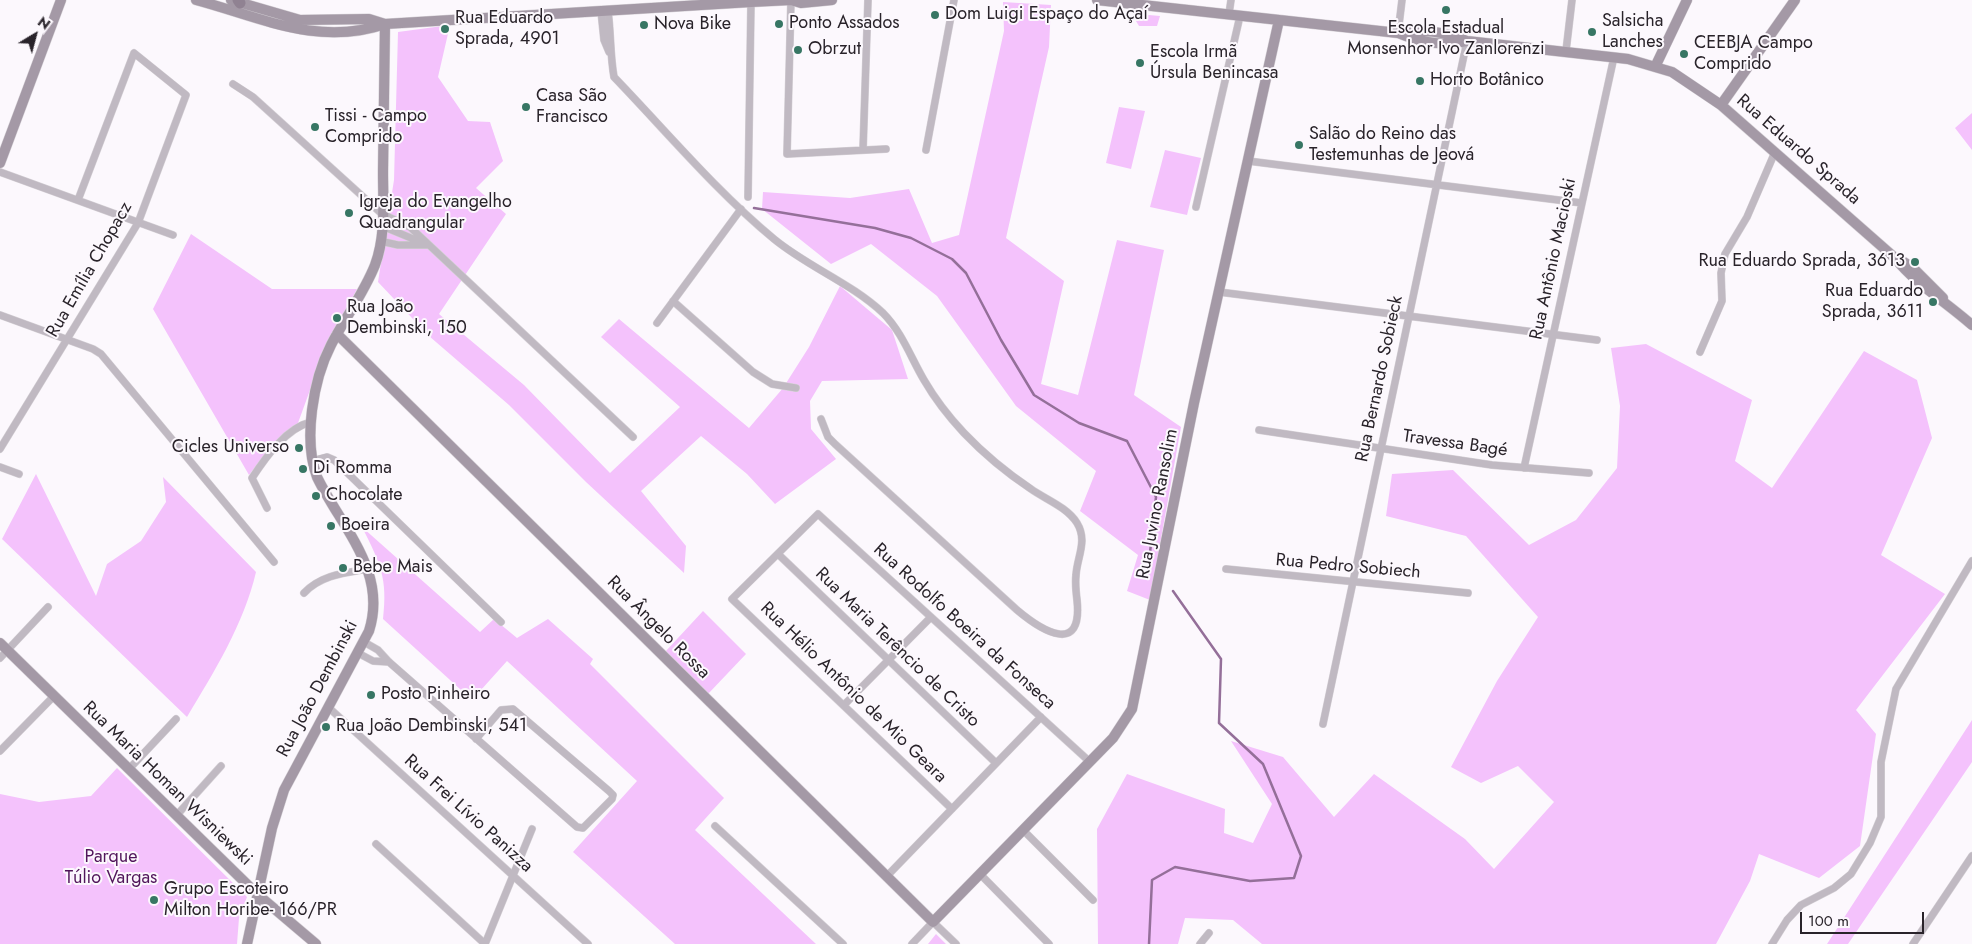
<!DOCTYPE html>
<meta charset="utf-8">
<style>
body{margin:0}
#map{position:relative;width:1972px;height:944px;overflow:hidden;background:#fcf8fd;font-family:Jost,sans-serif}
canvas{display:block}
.north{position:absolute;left:10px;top:10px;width:50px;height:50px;-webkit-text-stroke:4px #fcf8fd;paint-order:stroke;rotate:37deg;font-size:14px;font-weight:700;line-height:20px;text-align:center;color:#29232a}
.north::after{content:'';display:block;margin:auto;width:18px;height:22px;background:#29232a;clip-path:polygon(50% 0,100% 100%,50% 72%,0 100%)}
.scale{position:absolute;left:1800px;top:912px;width:124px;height:22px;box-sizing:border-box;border:2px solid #29232a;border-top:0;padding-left:6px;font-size:15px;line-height:18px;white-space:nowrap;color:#29232a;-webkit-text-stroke:4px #fcf8fd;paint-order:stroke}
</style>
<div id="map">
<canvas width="1972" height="944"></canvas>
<div class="north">N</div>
<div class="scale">100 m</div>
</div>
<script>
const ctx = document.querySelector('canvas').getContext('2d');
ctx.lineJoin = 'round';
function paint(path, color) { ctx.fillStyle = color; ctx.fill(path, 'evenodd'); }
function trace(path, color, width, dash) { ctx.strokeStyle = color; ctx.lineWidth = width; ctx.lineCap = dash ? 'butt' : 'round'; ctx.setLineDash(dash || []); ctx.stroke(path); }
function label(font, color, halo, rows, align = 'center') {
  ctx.font = font + ' Jost,sans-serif'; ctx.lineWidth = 4; ctx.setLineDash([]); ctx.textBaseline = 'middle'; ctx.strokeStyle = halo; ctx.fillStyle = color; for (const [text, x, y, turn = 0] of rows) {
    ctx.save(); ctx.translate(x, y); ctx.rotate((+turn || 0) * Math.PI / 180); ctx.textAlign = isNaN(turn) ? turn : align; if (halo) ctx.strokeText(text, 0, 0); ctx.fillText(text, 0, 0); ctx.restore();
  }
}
const green = new Path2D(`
 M1003,2L1051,5L1049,47L1006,238L1064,281L1041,384L1078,395L1117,240L1164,250L1134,395L1181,427L1150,600L1127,591L1138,555L1080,511L1096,471L1016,406L937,296L871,244L831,264L762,209L763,192L850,198L909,189L932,243L959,235L1004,31Z
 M1138,14L1160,16L1157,26H1139L1136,21Z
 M450,25L438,77L468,121L490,122L503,161L476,188L506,214L439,314L524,385L610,473L680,407L601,337L619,319L749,428L783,388L809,347L840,286L892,330L908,379L822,381L810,401L811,429L836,459L775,504L747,474L701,436L641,491L686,546L684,573L586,482L509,405L429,336L378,282L394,180L398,32Z
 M1119,107L1145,111L1131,169L1106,163Z
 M1972,113V150L1955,128Z
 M1165,150L1201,158L1187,215L1150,207Z
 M191,234L272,289H357L322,357L298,423L263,457L249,475L153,309Z
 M1646,344L1752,400L1735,461L1772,488L1864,351L1917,380L1932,438L1881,555L1945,594L1856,710L1876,734L1860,846L1819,878L1759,854L1750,881L1716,944H1262L1233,920L1185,918L1178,944H1098L1097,829L1127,774L1225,809L1224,833L1253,843L1272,804L1231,741L1283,757L1334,817L1374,774L1465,839L1494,869L1554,802L1518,766L1481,783L1451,767L1497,681L1538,617L1466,536L1386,516L1392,474L1453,470L1529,545L1576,520L1617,468L1620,406L1611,348Z
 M36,474L96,596L107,564L141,541L166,502L163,477L256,572C244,624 214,672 187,717L2,539Z
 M362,527L480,632L494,619L517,638L548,619L593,659L590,664L724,798L695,830L816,944H675L573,852L637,781L507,661L472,700L383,619C388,578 380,563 362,527Z
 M703,611L746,654L708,694L665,652Z
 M1972,720V762L1848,944H1827Z
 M117,768L247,897L239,918L237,944H0V794L39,802L91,796Z
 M936,934L946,944H928Z`);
const stream = new Path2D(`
 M754,208L875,228L911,238L952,259L966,273L1001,340L1034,395L1079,423L1127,441L1156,497L1149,562
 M1149,944L1152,880L1175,867L1250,881L1294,878L1301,856L1263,764L1219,723L1221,659L1173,591`);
const street = new Path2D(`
 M791,0L787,154L886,149
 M601,11L604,40L609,52
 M608,11C611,33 610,55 614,77C666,131 716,191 774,239C808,267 851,283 883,313C902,332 911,358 924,380C935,399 949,417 964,433C984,454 1007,473 1031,489C1045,499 1067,507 1077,523C1088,541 1077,557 1076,575C1075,584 1076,592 1077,600C1083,656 1042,631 1017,610L835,444L828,437L821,419
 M1229,14L1231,0
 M1398,33L1402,0
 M1566,51L1572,0
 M233,84L253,97L382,214L410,227L633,437
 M863,150L868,0
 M926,150L954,0
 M1248,161L1582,203
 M0,172L173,235
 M748,197L751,2
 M1196,207L1240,16
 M382,226L423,243
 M380,241L398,245H426
 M1219,292L1597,340
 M673,301L753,372L772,384L796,388
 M0,315L93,349L101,354L274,562
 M657,323L741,209
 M1700,352L1722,301L1721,273L1725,254L1747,217L1775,152
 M1259,430L1492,465L1589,473
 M0,449L138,223L186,95L134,53L78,200
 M312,461L327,457L334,460L501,622
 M0,467L19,474
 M1524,468L1614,57
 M267,508L252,478C266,457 286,428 311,422
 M778,554L996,763
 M1226,569L1468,593
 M304,593C321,575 344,573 368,569
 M364,642L378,650L389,662L577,827L583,828L612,799L613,795L609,791L513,709L501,710L476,739
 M358,653L373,661L389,662
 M0,658L48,607
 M844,705L931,617
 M328,707L588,944
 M1323,724L1467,41
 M0,751L54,696
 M129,769L176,719
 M952,809L732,599L818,514L1090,762
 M176,816L221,766
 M715,826L843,944
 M1023,830L1093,900
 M376,844L485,944
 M980,874L1049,944
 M887,876L1041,717
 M485,944L532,829
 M912,944L933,922L956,944
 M1200,944L1209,933
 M1772,944L1787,920L1801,905L1834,888L1851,874L1870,843L1881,817V762L1896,689L1972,561
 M1913,944L1972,856`);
const secondary = new Path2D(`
 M196,0C260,17 318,47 385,24L751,2L791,0L801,3L832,0
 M231,0L300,20L369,19L385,24
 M1097,0L1398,33C1421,29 1446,32 1467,41L1628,59L1672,72L1721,105L1895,258C1917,285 1946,302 1972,325
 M1398,33C1419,42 1445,47 1467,41
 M1656,65L1687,0
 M1721,105L1795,0
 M0,163L61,0
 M1902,261L1913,268L1943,298
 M337,334L933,922L1113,738L1132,709L1194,403L1279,20
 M0,643L257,894L316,944
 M247,944L272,828L284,790L369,631C388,571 341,527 317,477C303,440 313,380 331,345C345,318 364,293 375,265C386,236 383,202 383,172C384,122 384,73 385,24`);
const primary = new Path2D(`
 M238,0L240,3`);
const markers = [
 [1446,10,5,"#377664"],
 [935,15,5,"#377664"],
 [779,24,5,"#377664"],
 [644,25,5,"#377664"],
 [445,29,5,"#377664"],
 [1592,32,5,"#377664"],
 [798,50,5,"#377664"],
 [1684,54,5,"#377664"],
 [1140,63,5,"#377664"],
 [1420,81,5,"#377664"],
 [526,107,5,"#377664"],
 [315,127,5,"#377664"],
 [1299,145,5,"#377664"],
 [349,213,5,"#377664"],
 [1915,262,5,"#377664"],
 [1933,302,5,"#377664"],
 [337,318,5,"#377664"],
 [299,448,5,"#377664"],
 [303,469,5,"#377664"],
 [316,496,5,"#377664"],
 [331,526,5,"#377664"],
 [343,568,5,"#377664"],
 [371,695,5,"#377664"],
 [326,727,5,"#377664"],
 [154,900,5,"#377664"]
];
const poiNames = [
 ["Dom Luigi Espaço do Açaí",945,15],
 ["Rua Eduardo",455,19],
 ["Sprada, 4901",455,40],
 ["Salsicha",1602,22],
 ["Lanches",1602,43],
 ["Ponto Assados",789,24],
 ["Nova Bike",654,25],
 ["Escola Estadual",1446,29,"center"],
 ["Monsenhor Ivo Zanlorenzi",1446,50,"center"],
 ["CEEBJA Campo",1694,44],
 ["Comprido",1694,65],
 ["Obrzut",808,50],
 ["Escola Irmã",1150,53],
 ["Úrsula Benincasa",1150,74],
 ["Horto Botânico",1430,81],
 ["Casa São",536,97],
 ["Francisco",536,118],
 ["Tissi - Campo",325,117],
 ["Comprido",325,138],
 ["Salão do Reino das",1309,135],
 ["Testemunhas de Jeová",1309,156],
 ["Igreja do Evangelho",359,203],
 ["Quadrangular",359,224],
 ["Rua Eduardo Sprada, 3613",1905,262,"right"],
 ["Rua Eduardo",1923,292,"right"],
 ["Sprada, 3611",1923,313,"right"],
 ["Rua João",347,308],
 ["Dembinski, 150",347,329],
 ["Cicles Universo",289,448,"right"],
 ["Di Romma",313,469],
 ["Chocolate",326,496],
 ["Boeira",341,526],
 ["Bebe Mais",353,568],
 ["Posto Pinheiro",381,695],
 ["Rua João Dembinski, 541",336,727],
 ["Grupo Escoteiro",164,890],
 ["Milton Horibe- 166/PR",164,911]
];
const streetNames = [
 ["Rua Eduardo Sprada",1798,150,41],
 ["Rua Antônio Macioski",1554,259,-78],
 ["Rua Emília Chopacz",90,270,-60],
 ["Rua Bernardo Sobieck",1380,379,-78],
 ["Travessa Bagé",1455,444,8],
 ["Rua Juvino Ransolim",1158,504,-79],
 ["Rua Pedro Sobiech",1348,567,5],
 ["Rua Rodolfo Boeira da Fonseca",964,627,42],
 ["Rua Ângelo Rossa",658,628,45],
 ["Rua Maria Terêncio de Cristo",897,648,44],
 ["Rua João Dembinski",318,689,-62],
 ["Rua Hélio Antônio de Mio Geara",853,693,44],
 ["Rua Maria Homan Wisniewski",167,784,44],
 ["Rua Frei Lívio Panizza",468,814,42]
];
const parkNames = [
 ["Parque",111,858],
 ["Túlio Vargas",111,879]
];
paint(green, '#f4c2fc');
trace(stream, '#946f99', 2.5);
trace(street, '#d6d2d7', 8);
trace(secondary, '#d6d2d7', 11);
trace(primary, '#d6d2d7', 12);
trace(street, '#c0b9c2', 7);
trace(secondary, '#a499a6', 10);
trace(primary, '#908292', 11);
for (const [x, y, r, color] of markers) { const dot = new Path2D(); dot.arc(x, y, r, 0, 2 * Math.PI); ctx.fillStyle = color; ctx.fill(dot); trace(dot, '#fcf8fd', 2); }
label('18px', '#29232a', '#fcf8fd', poiNames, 'left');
label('18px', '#29232a', '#fcf8fd', streetNames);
label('18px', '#51155b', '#fcf8fd', parkNames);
</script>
